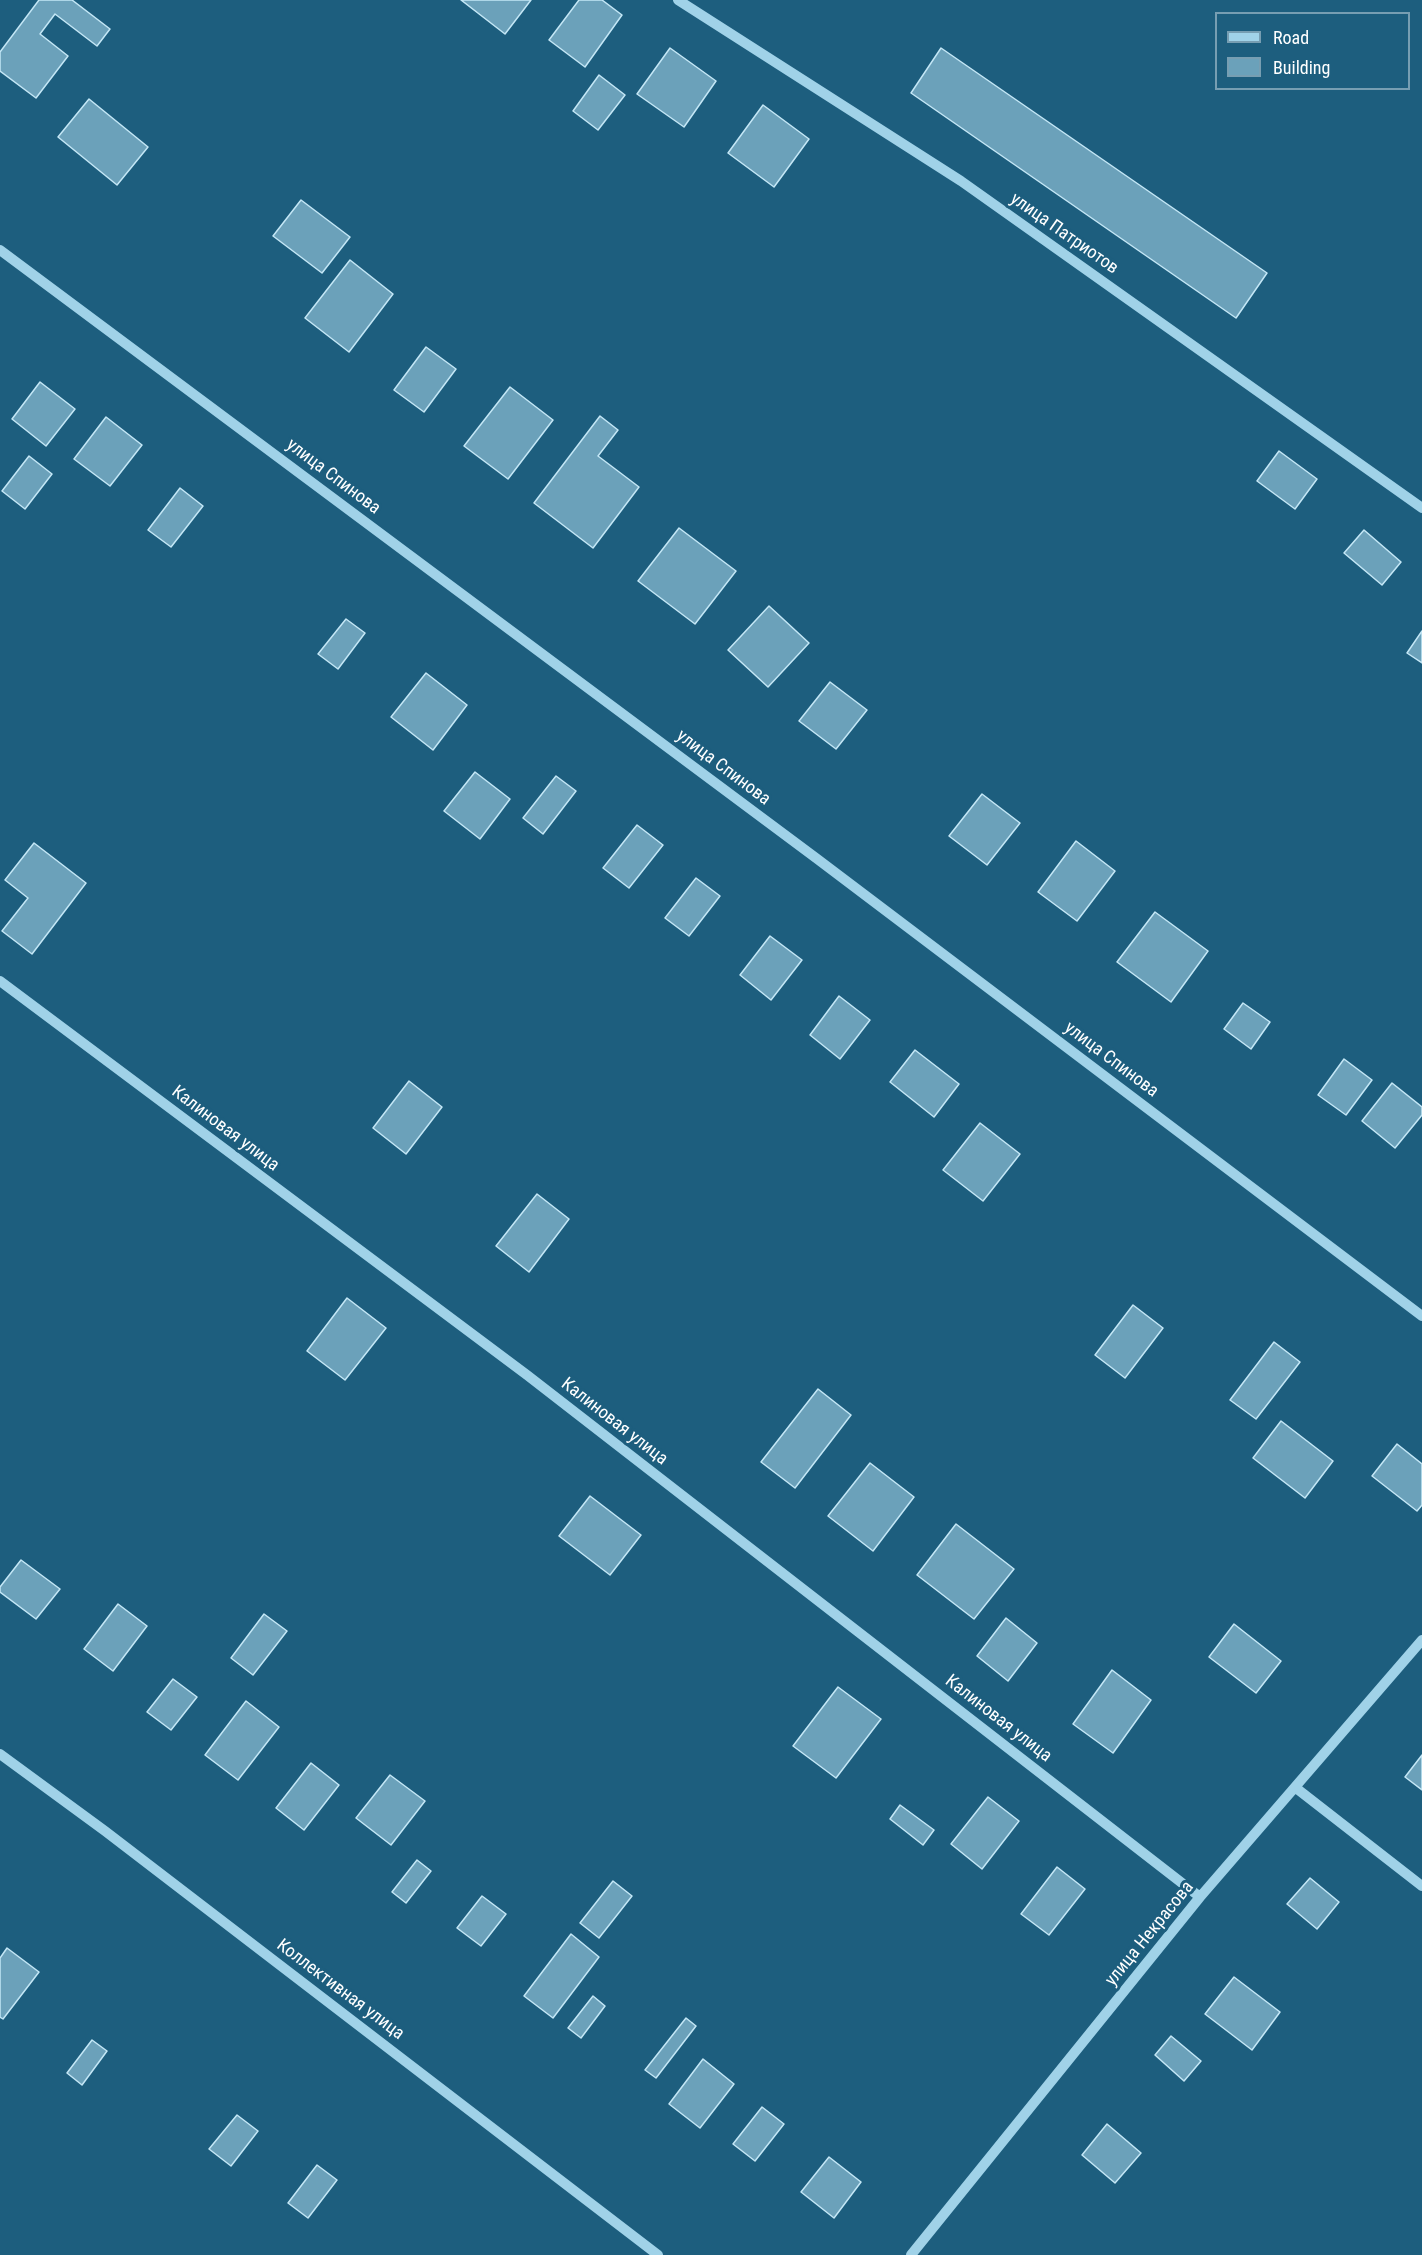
<!DOCTYPE html>
<meta charset="utf-8">
<style>
body{margin:0}
#map{position:relative;width:1422px;height:2255px;overflow:hidden;background:#1d5e7e;font-family:"Roboto Condensed",sans-serif}
canvas{display:block}
.legend{position:absolute;left:1215px;top:12px;width:195px;height:78px;box-sizing:border-box;background:#1d5e7e;border:2px solid #779eb2;margin:0;padding:8px 10px;list-style:none;font-size:18px;color:#fff}
.legend li{display:flex;align-items:center;gap:12px;height:30px}
.legend b{width:30px;border:2px solid #779eb2}
</style>
<div id="map">
<canvas width="1422" height="2255"></canvas>
<ul class="legend">
<li><b style="height:8px;background:#a0d2e8"></b>Road</li>
<li><b style="height:16px;background:#6ba1ba"></b>Building</li>
</ul>
</div>
<script>
const ctx = document.querySelector('canvas').getContext('2d');
ctx.lineJoin = 'round';
function paint(path, color) { ctx.fillStyle = color; ctx.fill(path, 'evenodd'); }
function trace(path, color, width, dash) { ctx.strokeStyle = color; ctx.lineWidth = width; ctx.lineCap = dash ? 'butt' : 'round'; ctx.setLineDash(dash || []); ctx.stroke(path); }
function label(font, color, halo, rows, align = 'center') {
  ctx.font = font + ' "Roboto Condensed",sans-serif'; ctx.lineWidth = 6; ctx.setLineDash([]); ctx.textBaseline = 'middle'; ctx.strokeStyle = halo; ctx.fillStyle = color; for (const [text, x, y, turn = 0] of rows) {
    ctx.save(); ctx.translate(x, y); ctx.rotate((+turn || 0) * Math.PI / 180); ctx.textAlign = isNaN(turn) ? turn : align; if (halo) ctx.strokeText(text, 0, 0); ctx.fillText(text, 0, 0); ctx.restore();
  }
}
const building = new Path2D(`
 M39,0H72L110,29L97,46L55,14L40,34L68,56L36,98L0,71V52Z
 M461,0H531L505,34Z
 M579,0H602L622,15L585,67L549,40Z
 M670,48L716,81L684,127L637,94Z
 M941,48L1267,273L1236,318L911,93Z
 M599,75L625,95L598,130L573,111Z
 M89,99L148,147L117,185L58,137Z
 M763,105L809,139L774,187L728,153Z
 M301,200L350,237L322,273L273,236Z
 M350,260L393,294L349,352L305,318Z
 M426,347L456,369L424,412L394,390Z
 M40,382L75,409L46,446L12,419Z
 M510,387L553,420L508,479L464,446Z
 M600,416L618,430L598,456L639,487L593,548L534,503Z
 M106,417L142,445L110,486L74,459Z
 M1279,451L1317,479L1295,509L1257,481Z
 M29,456L52,474L25,509L2,491Z
 M180,488L203,506L171,547L148,530Z
 M679,528L736,571L695,624L638,581Z
 M1364,530L1401,562L1382,585L1344,553Z
 M769,606L809,643L768,687L728,650Z
 M346,619L365,633L338,669L318,654Z
 M1422,631V663L1407,653Z
 M426,673L467,705L433,750L391,717Z
 M830,682L867,710L836,749L799,721Z
 M475,772L510,799L480,839L444,811Z
 M556,776L576,791L543,834L523,818Z
 M982,794L1020,823L987,865L949,836Z
 M637,825L663,845L629,888L603,868Z
 M1076,841L1115,871L1077,921L1038,892Z
 M34,843L86,883L32,954L2,931L28,898L5,880Z
 M696,878L720,896L689,936L665,918Z
 M1155,912L1208,951L1171,1002L1117,962Z
 M770,936L802,960L771,1000L740,975Z
 M839,996L870,1020L840,1059L810,1035Z
 M1243,1003L1270,1022L1251,1049L1224,1029Z
 M915,1050L959,1084L934,1117L890,1082Z
 M1344,1059L1372,1080L1346,1115L1318,1095Z
 M409,1081L442,1107L406,1154L373,1128Z
 M1392,1083L1422,1107V1115L1395,1148L1362,1121Z
 M980,1123L1020,1154L983,1201L943,1170Z
 M537,1194L569,1219L529,1272L496,1246Z
 M347,1298L386,1328L345,1380L307,1351Z
 M1133,1305L1163,1328L1125,1378L1095,1355Z
 M1274,1342L1300,1362L1256,1419L1230,1400Z
 M818,1389L851,1415L795,1488L761,1462Z
 M1281,1421L1333,1461L1305,1498L1253,1458Z
 M1397,1444L1422,1464V1505L1417,1511L1372,1476Z
 M870,1463L914,1497L873,1551L828,1516Z
 M590,1496L641,1535L610,1575L559,1536Z
 M956,1524L1014,1569L974,1619L917,1575Z
 M21,1560L60,1589L36,1619L0,1592V1587Z
 M118,1604L147,1626L113,1671L84,1649Z
 M264,1614L287,1631L253,1675L231,1658Z
 M1006,1618L1037,1643L1008,1681L977,1656Z
 M1234,1624L1281,1661L1256,1693L1209,1657Z
 M1112,1670L1151,1700L1113,1753L1073,1724Z
 M173,1679L197,1697L171,1730L147,1712Z
 M838,1687L881,1719L836,1778L793,1746Z
 M246,1701L279,1727L238,1780L205,1755Z
 M1422,1755V1790L1405,1777Z
 M311,1763L339,1785L304,1830L276,1808Z
 M390,1775L425,1801L391,1845L356,1818Z
 M988,1797L1019,1821L982,1869L951,1844Z
 M900,1805L934,1830L923,1845L890,1819Z
 M417,1860L431,1871L406,1903L392,1892Z
 M1057,1867L1085,1889L1049,1935L1021,1914Z
 M1310,1878L1339,1902L1317,1929L1287,1904Z
 M613,1881L632,1896L599,1938L580,1923Z
 M482,1896L506,1914L481,1946L457,1928Z
 M571,1934L599,1957L553,2018L524,1996Z
 M7,1948L39,1972L3,2019L0,2017V1958Z
 M1234,1977L1280,2012L1252,2050L1205,2014Z
 M593,1996L605,2006L581,2038L568,2028Z
 M686,2018L696,2026L656,2078L645,2070Z
 M1171,2036L1201,2061L1184,2081L1155,2055Z
 M92,2040L107,2051L82,2085L67,2073Z
 M703,2059L734,2084L700,2128L669,2104Z
 M762,2107L784,2124L755,2161L733,2144Z
 M237,2115L258,2131L231,2166L209,2149Z
 M1107,2124L1141,2153L1115,2183L1082,2155Z
 M829,2157L861,2182L834,2218L801,2192Z
 M317,2165L337,2180L308,2218L288,2203Z`);
const minor = new Path2D(`
 M678,0L961,181L1422,508
 M0,250L816,858L1422,1316
 M0,981L527,1375L1200,1897
 M0,1754L105,1831L658,2255
 M1296,1788L1422,1886
 M911,2255L1200,1897L1422,1640`);
const streetNames = [
 ["улица Патриотов",1064,234,35],
 ["улица Спинова",333,477,37],
 ["улица Спинова",723,768,37],
 ["улица Спинова",1111,1060,37],
 ["Калиновая улица",225,1129,37],
 ["Калиновая улица",614,1422,38],
 ["Калиновая улица",998,1719,38],
 ["улица Некрасова",1150,1934,-51],
 ["Коллективная улица",340,1990,37]
];
paint(building, '#6ba1ba');
trace(building, '#c4e7f6', 1.5);
trace(minor, '#a0d2e8', 10);
label('18px', '#fff', '#1d5e7e', streetNames);
</script>
